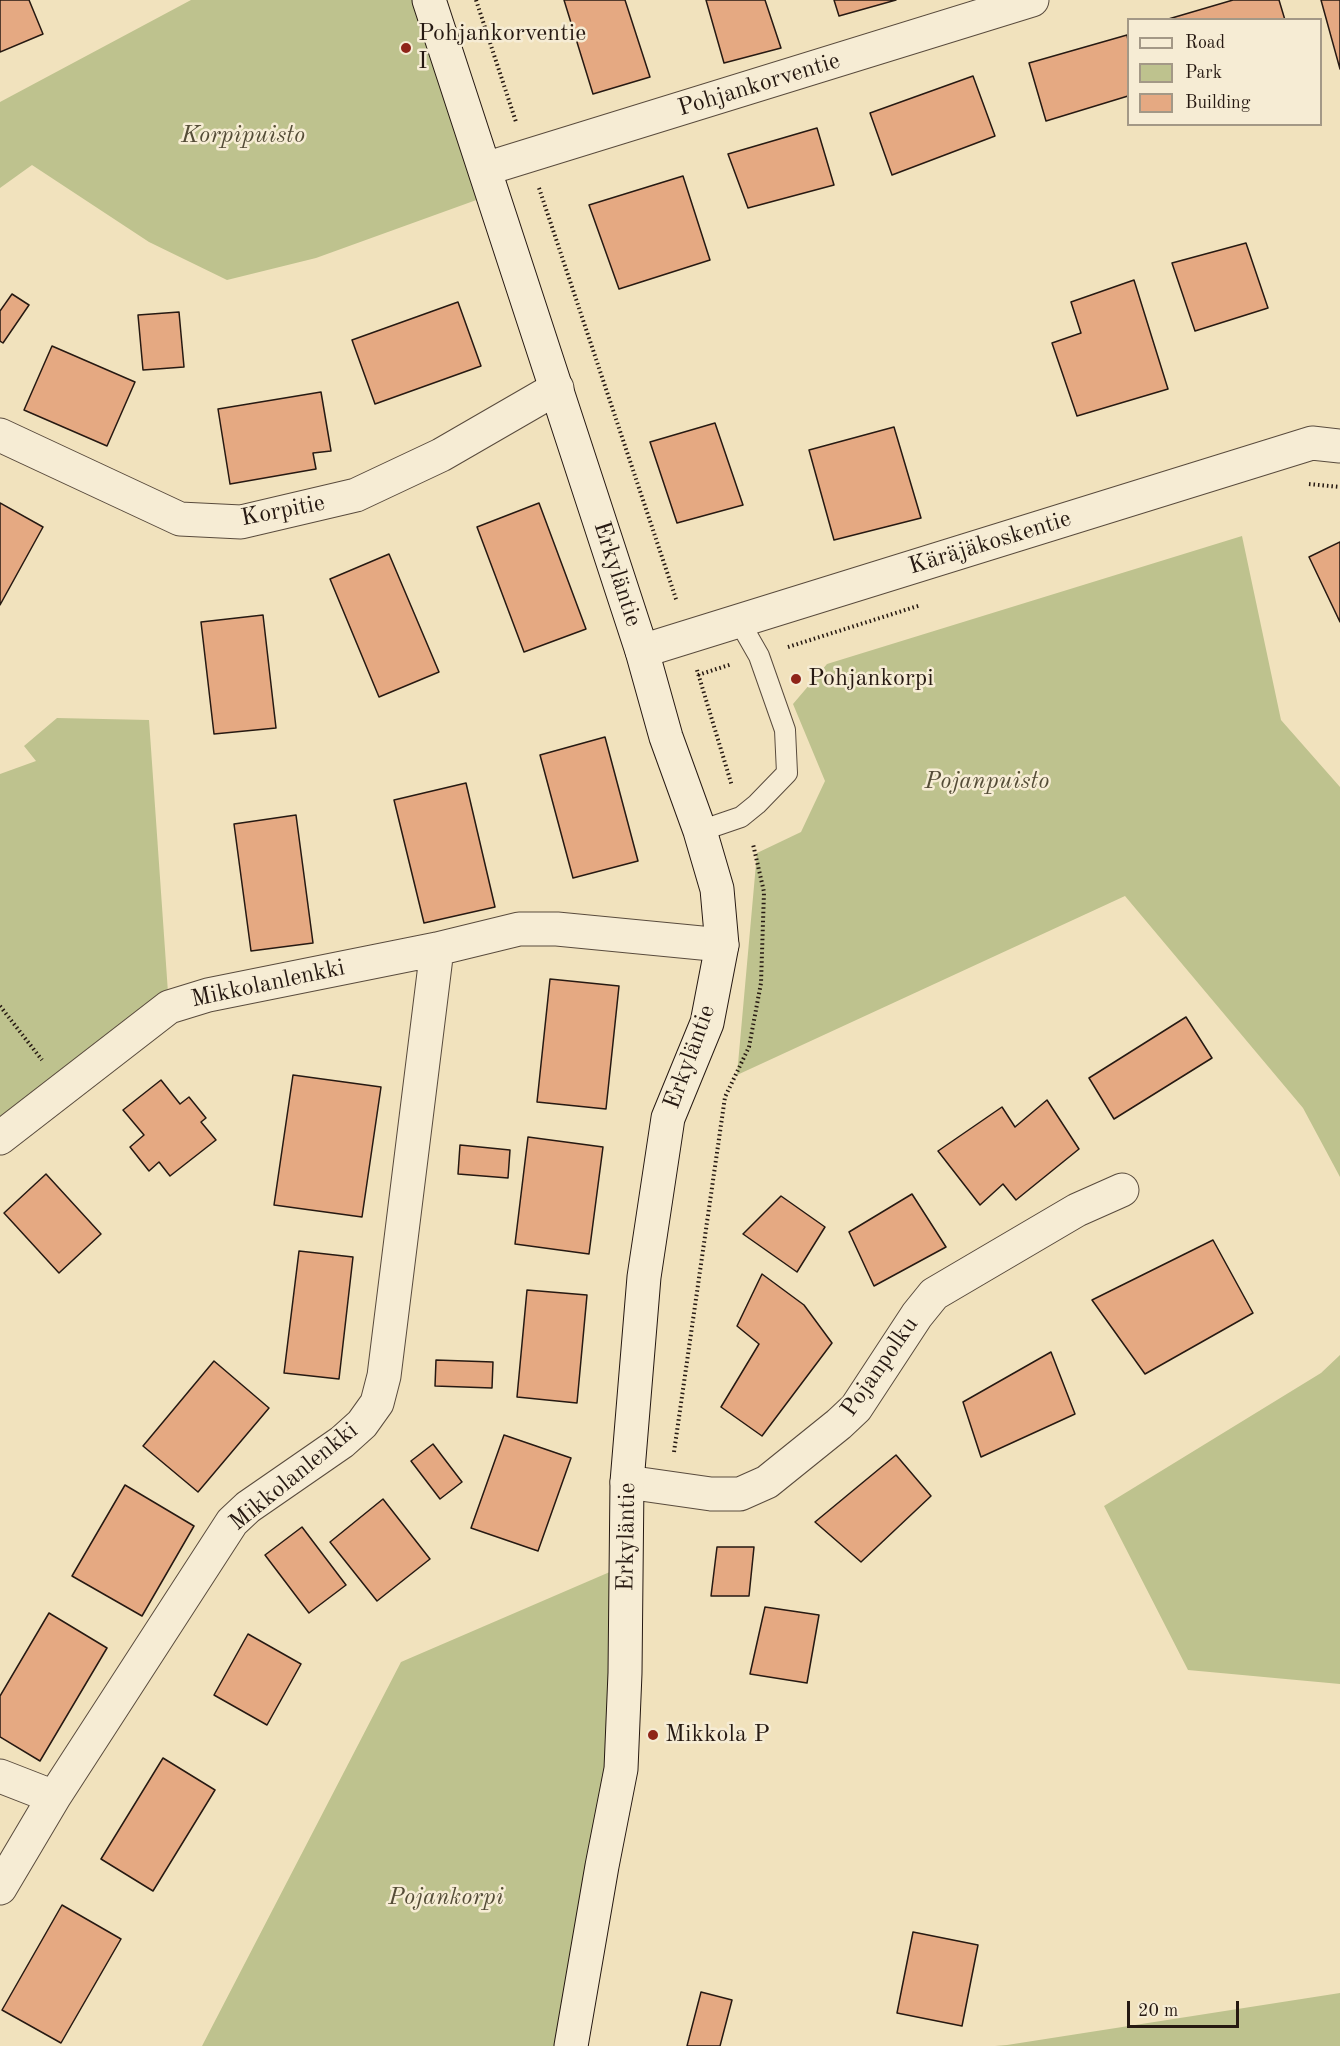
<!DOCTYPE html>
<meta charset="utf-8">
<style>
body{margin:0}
#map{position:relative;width:1340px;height:2046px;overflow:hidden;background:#f1e2bd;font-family:"Old Standard TT",serif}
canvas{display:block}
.legend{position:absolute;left:1127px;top:18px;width:195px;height:108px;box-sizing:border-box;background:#f6ecd4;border:2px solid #a39886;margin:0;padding:8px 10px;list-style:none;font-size:18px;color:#261912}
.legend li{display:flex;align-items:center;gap:12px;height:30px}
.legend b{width:30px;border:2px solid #a39886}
.scale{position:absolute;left:1127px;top:2001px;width:112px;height:27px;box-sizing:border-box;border:3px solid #261912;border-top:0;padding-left:8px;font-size:18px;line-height:21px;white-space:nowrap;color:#261912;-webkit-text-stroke:4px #f6ecd4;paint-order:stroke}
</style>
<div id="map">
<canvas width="1340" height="2046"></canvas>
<ul class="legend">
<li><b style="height:8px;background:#f6ecd4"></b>Road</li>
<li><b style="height:16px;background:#bec28e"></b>Park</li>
<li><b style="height:16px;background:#e5a982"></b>Building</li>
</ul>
<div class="scale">20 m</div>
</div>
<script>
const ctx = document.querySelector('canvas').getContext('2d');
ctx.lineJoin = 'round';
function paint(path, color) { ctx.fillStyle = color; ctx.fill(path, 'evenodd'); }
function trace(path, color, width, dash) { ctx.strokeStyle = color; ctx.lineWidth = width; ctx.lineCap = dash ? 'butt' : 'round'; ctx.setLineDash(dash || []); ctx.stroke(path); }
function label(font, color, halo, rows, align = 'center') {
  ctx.font = font + ' "Old Standard TT",serif'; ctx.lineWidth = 5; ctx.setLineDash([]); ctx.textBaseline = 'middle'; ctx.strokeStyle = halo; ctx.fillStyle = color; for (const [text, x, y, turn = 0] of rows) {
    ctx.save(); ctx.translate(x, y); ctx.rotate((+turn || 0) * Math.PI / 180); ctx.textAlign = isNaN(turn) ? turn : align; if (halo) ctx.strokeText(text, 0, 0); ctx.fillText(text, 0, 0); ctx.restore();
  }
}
const green = new Path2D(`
 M191,0H419L493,194L316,258L227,280L149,242L32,165L0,188V102Z
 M1242,536L1281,720L1340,787V1177L1303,1108L1125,896L737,1075L757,853L801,832L825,781L793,704L827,664Z
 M57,718L149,720L169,1007L0,1138V774L36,761L24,746Z
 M1340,1355V1684L1188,1670L1104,1506L1321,1373Z
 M626,1565L625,1691L572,2046H202L401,1662Z
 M1340,1993V2046H995L1007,2045Z`);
const building = new Path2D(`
 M0,0H29L43,34L0,52Z
 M564,0H625L650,77L593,94Z
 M706,0H765L781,48L724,63Z
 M834,0H896L839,16Z
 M1233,0H1279L1285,20H1165Z
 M1321,0H1340V69Z
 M1127,35L1128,40V96L1046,121L1029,63Z
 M973,76L995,136L892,175L870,113Z
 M817,128L834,185L748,208L728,154Z
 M683,176L710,260L619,289L589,205Z
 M1246,243L1268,308L1195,331L1172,263Z
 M1134,280L1168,389L1077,416L1052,343L1081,333L1071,302Z
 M12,294L29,305L3,343L0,341V311Z
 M458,302L481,366L375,404L352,340Z
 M179,312L184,367L143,370L138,315Z
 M52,346L135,382L107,446L24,410Z
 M321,392L331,451L313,453L316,469L230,484L218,409Z
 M715,423L743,505L677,523L650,442Z
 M894,427L921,518L834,540L809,450Z
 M0,503L43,527L0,605Z
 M539,503L586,629L524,652L477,527Z
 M1340,542V622L1309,557Z
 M389,554L439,672L379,697L330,579Z
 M263,615L276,728L214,734L201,622Z
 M605,737L638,861L573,878L540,755Z
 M466,783L495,907L424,923L394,800Z
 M296,815L313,943L251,951L234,824Z
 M550,979L619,986L606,1109L537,1102Z
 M1186,1017L1212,1058L1114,1119L1089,1078Z
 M293,1075L381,1087L362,1217L274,1205Z
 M161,1080L180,1104L189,1097L206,1118L201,1122L216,1140L170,1176L159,1162L149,1171L130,1147L144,1135L123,1110Z
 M1047,1100L1079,1149L1016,1200L1003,1184L980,1205L938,1151L1002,1107L1015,1127Z
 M528,1137L603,1147L589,1254L515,1244Z
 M460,1145L510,1150L508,1178L458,1174Z
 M46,1174L101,1234L59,1273L4,1213Z
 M912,1194L946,1247L874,1286L849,1232Z
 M781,1196L825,1227L797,1272L743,1234Z
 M1213,1240L1253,1313L1145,1374L1092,1300Z
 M299,1251L353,1257L339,1379L284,1373Z
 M762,1274L804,1305L832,1343L762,1436L721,1407L759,1344L737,1326Z
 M527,1290L587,1295L577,1403L517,1397Z
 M1051,1352L1075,1414L981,1457L963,1402Z
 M436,1360L493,1362L492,1388L435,1386Z
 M214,1361L269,1408L198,1492L143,1446Z
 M504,1435L571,1458L538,1551L471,1528Z
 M433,1444L462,1482L440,1499L411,1461Z
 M896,1455L931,1496L861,1562L815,1522Z
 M125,1485L194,1526L142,1616L72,1576Z
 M383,1499L430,1559L377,1601L330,1542Z
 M302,1527L346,1585L309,1613L265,1555Z
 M717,1547H754L749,1596H711Z
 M765,1607L819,1615L807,1683L750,1674Z
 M49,1613L107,1648L40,1761L0,1737V1696Z
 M248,1634L301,1664L267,1725L214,1695Z
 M163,1758L215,1790L153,1891L101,1859Z
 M62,1905L121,1939L61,2043L2,2010Z
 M913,1932L978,1945L962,2026L897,2013Z
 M701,1992L732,2000L720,2046H687Z`);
const path = new Path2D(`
 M476,0L516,122
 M539,188L677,602
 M1309,484L1340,487
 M788,647L921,605
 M697,670L732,786
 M698,675L732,664
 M0,1006L42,1060
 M674,1452L725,1097L749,1047L761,983L764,892L753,844`);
const lane = new Path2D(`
 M700,831L741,817L757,804L787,773L785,730L759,656L739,621`);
const street = new Path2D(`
 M485,169L1032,0
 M0,435L180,519L241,522L356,495L441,455L557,388
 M642,651L1312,443L1340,446
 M0,1138L169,1007L208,995L437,949L519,929H557L722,945
 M627,1482L711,1494H740L767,1482L839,1424L856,1408L917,1315L934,1294L1077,1210L1122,1190
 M0,1776L54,1797L232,1522L248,1507L342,1442L362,1424L377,1403L384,1376L437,949
 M0,1888L54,1797`);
const secondary = new Path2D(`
 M429,0L642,651L666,737L700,831L717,889L722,945L707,1023L668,1118L644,1277L627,1482L625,1673L621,1769L602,1866L571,2046`);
const markers = [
 [406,48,6,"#8f2418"],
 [796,679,6,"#8f2418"],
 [653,1735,6,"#8f2418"]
];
const poiNames = [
 ["Pohjankorventie",418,34],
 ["I",418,62],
 ["Pohjankorpi",808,679],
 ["Mikkola P",665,1735]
];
const streetNames = [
 ["Pohjankorventie",759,85,-17],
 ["Korpitie",283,511,-11],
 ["Käräjäkoskentie",990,543,-17],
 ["Erkyläntie",617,574,72],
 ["Mikkolanlenkki",268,984,-12],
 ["Erkyläntie",690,1057,-70],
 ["Pojanpolku",880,1367,-55],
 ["Mikkolanlenkki",294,1477,-39],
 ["Erkyläntie",627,1537,-89]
];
const parkNames = [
 ["Korpipuisto",243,136],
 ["Pojanpuisto",987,782],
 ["Pojankorpi",446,1898]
];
paint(green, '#bec28e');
paint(building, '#e5a982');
trace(building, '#261912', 1.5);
trace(lane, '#594b3d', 22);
trace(street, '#594b3d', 35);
trace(secondary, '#261912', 35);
trace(path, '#261912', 4, [1.5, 3]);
trace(lane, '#f6ecd4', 20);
trace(street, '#f6ecd4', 33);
trace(secondary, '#f6ecd4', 33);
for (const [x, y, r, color] of markers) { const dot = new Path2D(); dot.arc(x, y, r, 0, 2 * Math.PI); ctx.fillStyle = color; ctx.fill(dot); trace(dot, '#f6ecd4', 2); }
label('24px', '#261912', '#f6ecd4', poiNames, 'left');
label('24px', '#261912', '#f6ecd4', streetNames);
label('italic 24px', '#544c37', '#f6ecd4', parkNames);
</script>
